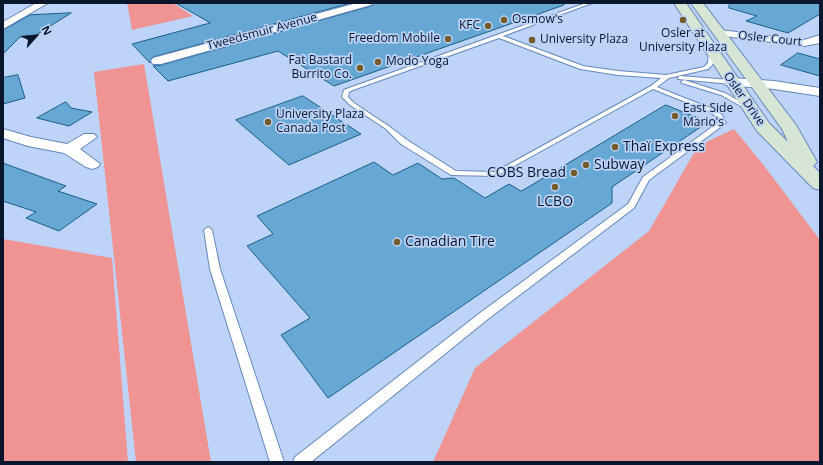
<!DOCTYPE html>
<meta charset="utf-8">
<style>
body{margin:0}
#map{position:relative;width:823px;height:465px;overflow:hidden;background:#bdd3f7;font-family:"Open Sans",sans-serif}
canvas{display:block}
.frame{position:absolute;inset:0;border:4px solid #09162b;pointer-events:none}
.north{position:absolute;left:16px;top:16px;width:40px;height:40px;-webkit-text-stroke:3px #bdd3f7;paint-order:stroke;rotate:63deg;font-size:11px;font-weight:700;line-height:16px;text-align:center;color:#09162b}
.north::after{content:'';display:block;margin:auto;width:14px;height:18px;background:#09162b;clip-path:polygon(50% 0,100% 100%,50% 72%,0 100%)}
</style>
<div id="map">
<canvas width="823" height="465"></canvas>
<div class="frame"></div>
<div class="north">N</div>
</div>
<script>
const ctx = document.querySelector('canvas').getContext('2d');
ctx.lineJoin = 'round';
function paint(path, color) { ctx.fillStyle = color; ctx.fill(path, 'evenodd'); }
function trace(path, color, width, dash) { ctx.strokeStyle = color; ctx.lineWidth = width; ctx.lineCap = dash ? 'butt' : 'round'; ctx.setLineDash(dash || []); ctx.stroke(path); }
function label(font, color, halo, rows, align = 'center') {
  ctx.font = font + ' "Open Sans",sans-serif'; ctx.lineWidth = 3.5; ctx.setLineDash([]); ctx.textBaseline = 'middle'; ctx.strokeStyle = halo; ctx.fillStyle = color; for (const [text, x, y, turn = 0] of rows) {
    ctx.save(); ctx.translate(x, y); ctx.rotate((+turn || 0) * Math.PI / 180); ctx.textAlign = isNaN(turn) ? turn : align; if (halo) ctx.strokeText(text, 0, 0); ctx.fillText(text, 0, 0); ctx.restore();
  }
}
const green = new Path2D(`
 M127,3H173L193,16L132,30Z
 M144,64L211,462H136L94,72Z
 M734,129L762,163L820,240V462H433L475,368L649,231L698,146Z
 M3,239L112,258L128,462H3Z`);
const building = new Path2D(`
 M176,3H351L153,57L150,63L132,44L210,23Z
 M374,3H564V5L334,86L278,51L168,81L153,66L161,65L371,6Z
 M730,3H820V14L788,33L746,21L757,16L729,8Z
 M71,13L33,37H20L3,54V30L30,15Z
 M798,53L820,59V76L781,65Z
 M18,75L25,98L3,104V78Z
 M303,96L361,134L289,165L236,120Z
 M66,102L71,108L92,112L69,126L37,118Z
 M666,105L708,122L612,187V203L328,398L281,335L310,318L247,246L273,234L257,216L374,162L393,175L418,163L442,179L454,178L485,198L509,184L521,191Z
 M3,163L66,186L58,191L97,204L59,231L26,218L36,212L3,201Z`);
const lane = new Path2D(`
 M586,3H592L503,36L583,66L618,71L666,75L704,67L708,63L709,52L714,51V63L708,69L669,78L657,87L712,109L722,115L726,123L649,180L634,208L488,319L311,462H293L295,457L480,313L628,204L643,177L719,122L717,117L708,111L653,89L496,176L451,175L401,144L386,129L350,105L342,97L344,90L349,88ZM499,38L580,69L618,75L661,78L651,86L495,172L456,171L407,140L390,127L354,103L348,97L349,92L353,90Z
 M680,76L731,80L734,82L731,84L678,79V77Z
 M684,80L725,93L751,108L746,109L721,95L682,83L681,82Z
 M208,227L212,230L220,269L284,462H270L210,269L204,230Z`);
const street = new Path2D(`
 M36,3H48L3,29V22Z
 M357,3H373L371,5L161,64H153L151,61L153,58Z
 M720,30L804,40L820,35V43L804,46L716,35L715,33Z
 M731,78L774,81L820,88V96L774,89L726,85L725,82Z
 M3,129L31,137L67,144L84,134H94L97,137L80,149L100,164L98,167L92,169L86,167L64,153L28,146L3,138Z`);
const secondary = new Path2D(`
 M674,3H686L769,123L788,142L782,129L691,3H703L796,125L817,162L813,166L820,173V190L813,188L757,131Z`);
const markers = [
 [504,20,4,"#755b2c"],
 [683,20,4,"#755b2c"],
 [488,26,4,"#755b2c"],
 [448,39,4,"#755b2c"],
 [532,40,4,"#755b2c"],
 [378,62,4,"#755b2c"],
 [360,68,4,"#755b2c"],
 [675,116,4,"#755b2c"],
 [268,122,4,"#755b2c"],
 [615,147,4,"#755b2c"],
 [586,165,4,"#755b2c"],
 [574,173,4,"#755b2c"],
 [555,187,4,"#755b2c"],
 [397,242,4,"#755b2c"]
];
const farPoinames = [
 ["Osmow's",512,20],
 ["KFC",480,26,"right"],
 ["Osler at",683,34,"center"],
 ["University Plaza",683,48,"center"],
 ["Freedom Mobile",440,39,"right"],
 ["University Plaza",540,40],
 ["Fat Bastard",352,61,"right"],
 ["Burrito Co.",352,75,"right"],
 ["Modo Yoga",386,62],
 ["East Side",683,109],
 ["Mario's",683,123],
 ["University Plaza",276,115],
 ["Canada Post",276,129]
];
const farStreetnames = [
 ["Tweedsmuir Avenue",262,32,-15],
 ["Osler Court",770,39,6],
 ["Osler Drive",744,99,55]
];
const poiNames = [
 ["Thaï Express",623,147],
 ["Subway",594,165],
 ["COBS Bread",566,173,"right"],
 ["LCBO",555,202,"center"],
 ["Canadian Tire",405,242]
];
paint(green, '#ef9393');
paint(building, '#66a7d3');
trace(building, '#1a5e86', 1);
trace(lane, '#6587bf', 2);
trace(street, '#6587bf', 2);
trace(secondary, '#6587bf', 2);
paint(lane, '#fff');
paint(street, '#fff');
paint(secondary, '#d7e6d4');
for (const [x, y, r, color] of markers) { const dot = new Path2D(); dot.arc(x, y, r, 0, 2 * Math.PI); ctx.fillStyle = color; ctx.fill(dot); trace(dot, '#bdd3f7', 1.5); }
label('12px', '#09162b', '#bdd3f7', farPoinames, 'left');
label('12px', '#09162b', '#bdd3f7', farStreetnames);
label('14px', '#09162b', '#bdd3f7', poiNames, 'left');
</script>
